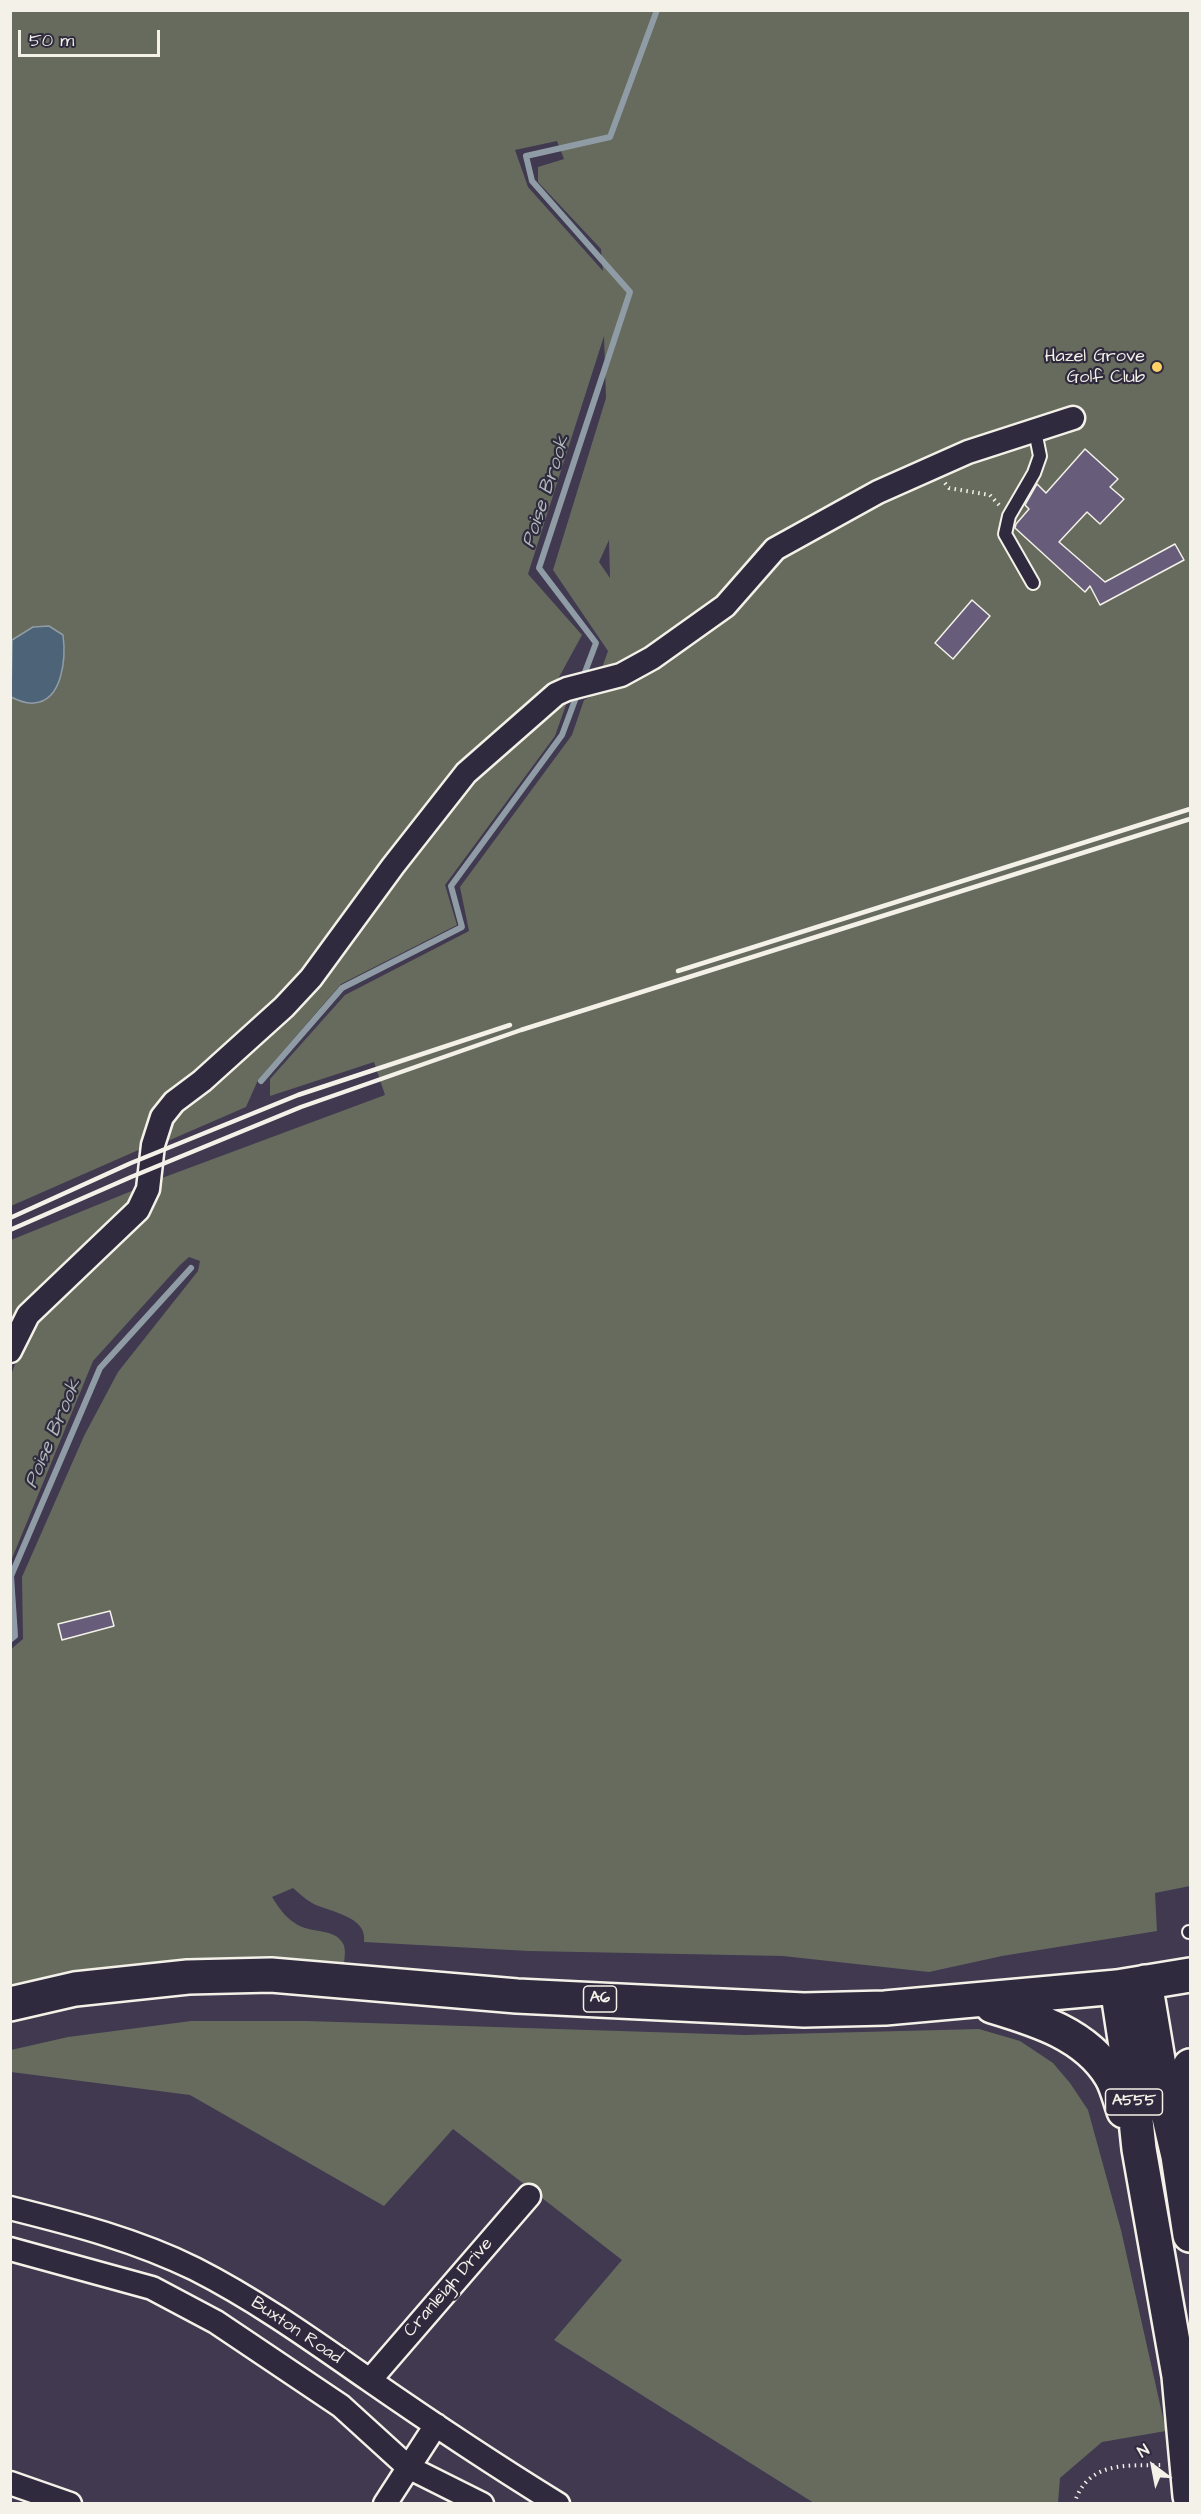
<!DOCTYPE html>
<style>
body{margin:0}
#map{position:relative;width:1201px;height:2514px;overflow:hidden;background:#403950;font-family:"Architects Daughter",sans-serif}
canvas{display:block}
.frame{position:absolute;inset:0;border:12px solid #f4f1e8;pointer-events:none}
.north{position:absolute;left:1123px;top:2436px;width:60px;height:60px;-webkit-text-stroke:4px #2f2a3d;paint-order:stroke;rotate:328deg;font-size:16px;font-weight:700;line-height:24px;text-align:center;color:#f4f1e8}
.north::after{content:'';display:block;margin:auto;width:21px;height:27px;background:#f4f1e8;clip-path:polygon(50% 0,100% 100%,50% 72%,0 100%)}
.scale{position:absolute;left:18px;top:30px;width:142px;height:27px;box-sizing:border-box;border:3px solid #f4f1e8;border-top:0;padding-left:8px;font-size:18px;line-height:21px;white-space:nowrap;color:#f4f1e8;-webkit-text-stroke:4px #2f2a3d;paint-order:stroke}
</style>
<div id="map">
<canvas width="1201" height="2514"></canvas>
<div class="frame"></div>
<div class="north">N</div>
<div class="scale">50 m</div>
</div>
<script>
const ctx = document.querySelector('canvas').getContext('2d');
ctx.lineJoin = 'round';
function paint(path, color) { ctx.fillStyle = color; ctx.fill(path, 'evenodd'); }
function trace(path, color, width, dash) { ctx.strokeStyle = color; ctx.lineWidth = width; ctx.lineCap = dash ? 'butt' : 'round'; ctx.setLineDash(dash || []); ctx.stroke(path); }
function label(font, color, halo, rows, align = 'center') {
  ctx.font = font + ' "Architects Daughter",sans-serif'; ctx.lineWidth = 4.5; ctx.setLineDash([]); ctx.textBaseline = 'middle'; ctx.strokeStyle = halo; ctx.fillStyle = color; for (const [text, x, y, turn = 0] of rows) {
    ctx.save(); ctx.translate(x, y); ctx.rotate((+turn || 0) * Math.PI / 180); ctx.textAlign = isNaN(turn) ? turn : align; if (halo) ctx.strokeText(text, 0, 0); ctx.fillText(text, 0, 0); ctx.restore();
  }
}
const green = new Path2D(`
 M11,11H1190V1886L1155,1893L1157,1931L1002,1956L929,1972L783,1956L529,1951L364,1942C368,1916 329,1912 312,1903C305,1899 299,1893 293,1888L272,1897C280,1910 288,1921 302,1927C314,1932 335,1930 342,1942C347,1948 344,1959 344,1966L189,1959L78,1971L11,1989L10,1650L23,1639L22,1577L84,1436L118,1372L198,1271L200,1261L189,1257L180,1265L93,1361L11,1561V1375L26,1335L38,1315L154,1201L160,1191L162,1178L385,1095L374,1062L270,1096V1079L345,995L469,931L460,887L572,735L584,700L592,696L608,651L553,570L606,398L604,336L528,574L582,635L558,679L499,735L485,741L457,767L310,969L143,1148L11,1206ZM557,141L564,159L538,167V182L601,249L603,271L528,187L515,150ZM609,540L610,577V578L599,562Z
 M567,702L555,736L445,885L457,925L341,984L258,1080L246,1107L163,1143L177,1109L197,1092L474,780L519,736Z
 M139,1188L136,1205L81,1246L45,1286L11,1334V1240Z
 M191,2021H307L745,2035L979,2029L1020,2041L1053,2063L1070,2083L1088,2110L1121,2230L1166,2431L1102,2442L1060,2478L1058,2503H814L554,2340L622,2260L453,2129L384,2206L190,2095L11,2072V2050L68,2037Z`);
const water = new Path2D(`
 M49,626L63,635C66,657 63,701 34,703C26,704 17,700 11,697L12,640L33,627Z`);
const stream = new Path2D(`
 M582,680L596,643L539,568L630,292L532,181L526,156L610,137L657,10
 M261,1081L342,988L462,927L451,886L562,735L578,692
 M10,1640L15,1636L11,1576L100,1368L191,1268`);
const building = new Path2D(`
 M1085,449L1118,479L1110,487L1124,499L1100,524L1087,512L1059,542L1105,582L1175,544L1184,560L1100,605L1090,586L1085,592L1015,528L1016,524L1029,509L1025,505L1037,484L1046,493Z
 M972,600L990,616L953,659L935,643Z
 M110,1611L114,1626L62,1640L58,1624Z`);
const path = new Path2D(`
 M945,483L949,488L990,495L999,505
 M1074,2504C1088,2460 1127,2466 1164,2465`);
const service = new Path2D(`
 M1033,583L1005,534L1009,516L1034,473L1040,456L1035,431
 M1189,1932H1190`);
const minor = new Path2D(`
 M10,1351L28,1315L138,1210L148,1189L153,1145L162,1117L174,1102L202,1081L284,1007L311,978L393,866L466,773L556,694L567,689L621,675L652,658L725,606L775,549L878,492L968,452L1073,418
 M10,2208C74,2224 136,2240 195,2269C256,2300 312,2340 368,2379C430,2422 493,2464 558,2504
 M10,2249L152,2288L216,2322L341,2406L408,2467L482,2504
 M370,2380L529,2196
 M10,2483L70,2504
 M385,2504L436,2425`);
const trunk = new Path2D(`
 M1145,1982L1164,2096L1178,2156L1190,2235
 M1117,1987L1133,2092L1139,2149L1179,2376L1190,2496
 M10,2004L75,1989L188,1977L271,1975L517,1996L804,2010L885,2008L1117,1987L1190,1975
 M992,2006C1035,2019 1086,2034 1111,2076C1117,2086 1120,2100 1124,2111
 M1180,2122L1182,2085L1190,2066`);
const rail = new Path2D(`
 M678,971L1190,809
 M10,1218L131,1163L298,1095L510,1025
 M10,1230L131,1177L301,1107L521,1030L1190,819`);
const markers = [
 [1157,367,6,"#ffd166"]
];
const shields = [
 [600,1999,33],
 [1134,2102,57]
];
const shieldNames = [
 ["A6",600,1999],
 ["A555",1134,2102]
];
const poiNames = [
 ["Hazel Grove",1145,357],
 ["Golf Club",1145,378]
];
const streetNames = [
 ["Cranleigh Drive",449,2288,-49],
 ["Buxton Road",296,2331,34]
];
const waterNames = [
 ["Poise Brook",547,492,-72],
 ["Poise Brook",54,1434,-67]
];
paint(green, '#666b5e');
paint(water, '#4d6478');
trace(water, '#909ca5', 1.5);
trace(stream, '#909ca5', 6);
paint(building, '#675d7b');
trace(building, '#f4f1e8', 1.5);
trace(service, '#f4f1e8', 16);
trace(minor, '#f4f1e8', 27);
trace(trunk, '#f4f1e8', 38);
trace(path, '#f4f1e8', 4, [1.5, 4.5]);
trace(service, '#2f2a3d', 12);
trace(minor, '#2f2a3d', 22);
trace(trunk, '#2f2a3d', 33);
trace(rail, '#f4f1e8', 4.5);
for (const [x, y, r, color] of markers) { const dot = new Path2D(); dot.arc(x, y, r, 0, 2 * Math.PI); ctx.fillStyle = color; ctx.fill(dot); trace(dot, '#2f2a3d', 2); }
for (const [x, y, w] of shields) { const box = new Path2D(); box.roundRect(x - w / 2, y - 13, w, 26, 4.5); ctx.fillStyle = '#2f2a3d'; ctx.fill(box); trace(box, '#f4f1e8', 1.5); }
label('bold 16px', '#f4f1e8', null, shieldNames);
label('18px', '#f4f1e8', '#2f2a3d', poiNames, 'right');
label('18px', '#f4f1e8', '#2f2a3d', streetNames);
label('italic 20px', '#b1b9bb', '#2f2a3d', waterNames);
</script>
